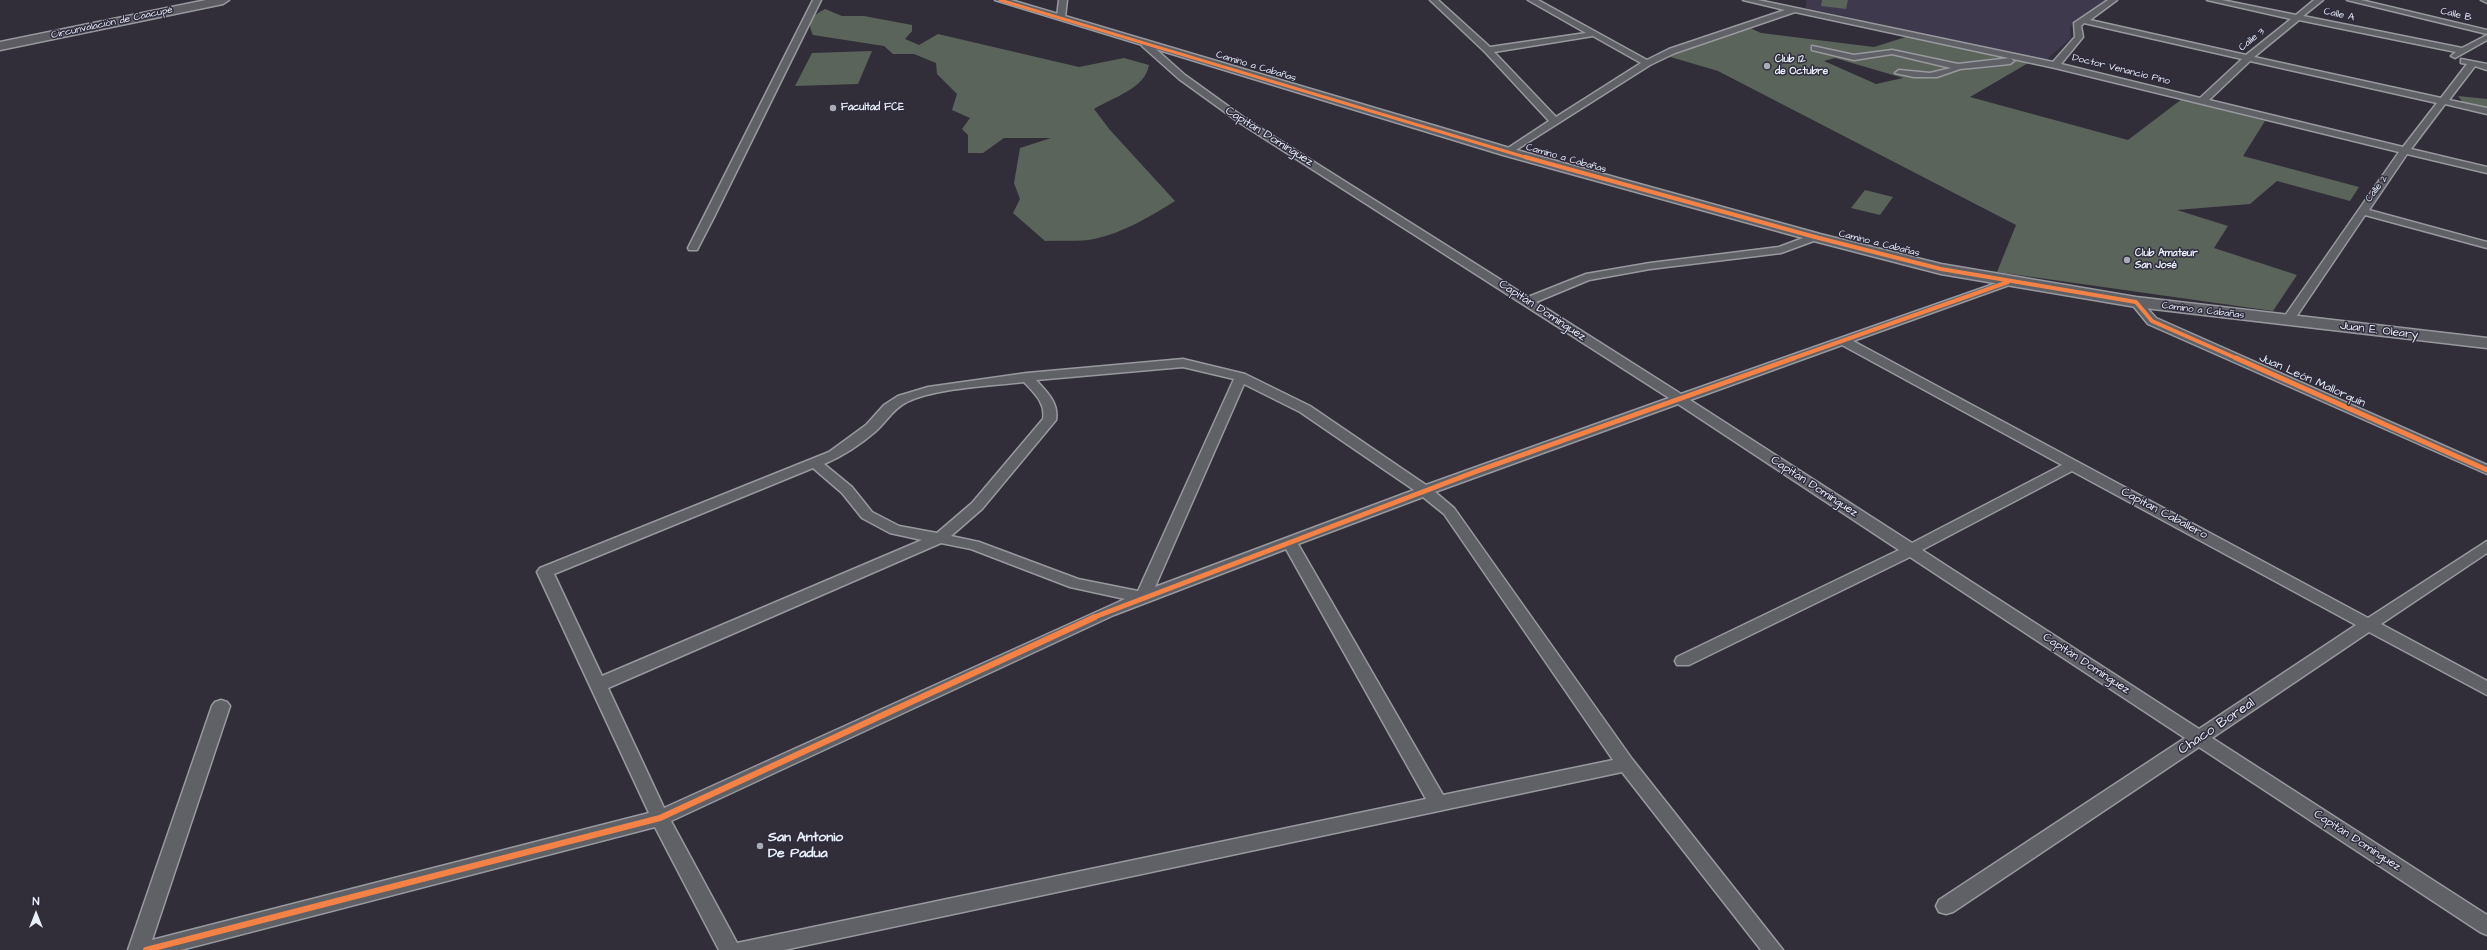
<!DOCTYPE html>
<meta charset="utf-8">
<style>
body{margin:0}
#map{position:relative;width:2487px;height:950px;overflow:hidden;background:#312e39;font-family:"Architects Daughter",sans-serif}
canvas{display:block}
.north{position:absolute;left:16px;top:894px;width:40px;height:40px;-webkit-text-stroke:3px #2f2a3d;paint-order:stroke;rotate:0deg;font-size:11px;font-weight:700;line-height:16px;text-align:center;color:#e8f1f8}
.north::after{content:'';display:block;margin:auto;width:14px;height:18px;background:#e8f1f8;clip-path:polygon(50% 0,100% 100%,50% 72%,0 100%)}
</style>
<div id="map">
<canvas width="2487" height="950"></canvas>
<div class="north">N</div>
</div>
<script>
const ctx = document.querySelector('canvas').getContext('2d');
ctx.lineJoin = 'round';
function paint(path, color) { ctx.fillStyle = color; ctx.fill(path, 'evenodd'); }
function trace(path, color, width, dash) { ctx.strokeStyle = color; ctx.lineWidth = width; ctx.lineCap = dash ? 'butt' : 'round'; ctx.setLineDash(dash || []); ctx.stroke(path); }
function label(font, color, halo, rows, align = 'center') {
  ctx.font = font + ' "Architects Daughter",sans-serif'; ctx.lineWidth = 3; ctx.setLineDash([]); ctx.textBaseline = 'middle'; ctx.strokeStyle = halo; ctx.fillStyle = color; for (const [text, x, y, turn = 0] of rows) {
    ctx.save(); ctx.translate(x, y); ctx.rotate((+turn || 0) * Math.PI / 180); ctx.textAlign = isNaN(turn) ? turn : align; if (halo) ctx.strokeText(text, 0, 0); ctx.fillText(text, 0, 0); ctx.restore();
  }
}
const built = new Path2D(`
 M1806,0H2105L2070,27L2071,38L2046,60L1806,8Z`);
const green = new Path2D(`
 M1822,0H1848L1846,9L1821,6Z
 M825,9L842,16H864L912,25V31L905,39L919,45L938,34L1079,67L1124,58L1149,65C1145,89 1113,97 1094,109L1110,130L1175,201C1151,216 1123,233 1094,239C1079,242 1061,240 1045,241L1013,213L1020,199L1014,183L1020,148L1051,138H1004L983,153H968V135L962,129L970,118L952,110L957,94L937,74L936,63L914,54H893L884,46L813,35C806,21 813,15 825,9Z
 M1750,28L1761,33L1874,47L1909,36L2030,62L1970,97L2128,140L2182,99L2265,121L2243,156L2359,187L2350,201L2277,181L2250,204L2177,210L2228,226L2214,248L2297,275L2273,311L1997,272L2016,225L1718,71L1667,56ZM1835,58L1903,78L1876,84L1824,61Z
 M872,51L858,84L795,86L812,53Z
 M2458,96L2487,99V110L2454,102L2462,101Z
 M1865,190L1893,197L1880,215L1851,208Z`);
const street = new Path2D(`
 M813,0H821L714,217L697,250H689L688,248Z
 M1059,0H1067L1065,17L1061,19L1057,17Z
 M1430,0H1438L1490,47L1586,33L1528,0H1538L1647,60L1669,49L1785,10L1743,0H1758L2053,62L2075,37L2074,23L2108,0H2117L2090,20L2246,55L2291,19L2207,0H2222L2296,15L2314,0H2323L2303,16L2462,48L2487,35V40L2455,58L2451,56L2456,52L2299,20L2254,57L2441,98L2467,64L2461,63V59L2487,64V70L2475,66L2449,100L2487,108V114L2445,104L2411,149L2487,167V173L2407,154L2369,210L2487,242V248L2365,215L2292,323H2284L2282,320L2399,152L2055,68L1795,12L1675,53L1650,65L1508,155L1503,152L1505,150L1549,121L1485,52ZM2084,23L2242,59L2200,98L2061,64L2083,37L2081,26ZM1593,36L1641,63L1556,117L1494,52ZM2250,61L2437,103L2403,147L2209,100Z
 M2347,0H2361L2487,30V34Z
 M2481,0H2487V3Z
 M1142,42H1148L1185,75L1246,119L1528,297L1586,274L1650,263L1779,247L1811,235H1819V239L1781,253L1650,269L1589,280L1536,302L1681,394L2008,279L2012,280V284L1853,341L2368,618L2487,541V553L2381,624L2487,681V695L2369,632L2212,738L2487,915V935L2480,932L2199,747L1953,912L1946,914L1939,912L1936,906L1939,900L2185,738L1910,557L1689,665H1677L1675,661L1677,657L1899,550L1678,404L1435,492L1454,508L1632,759L1783,950H1761L1622,772L784,950H719L655,827L181,950H128L212,706L215,702L221,700L227,702L230,706L152,940L649,813L537,572L540,568L829,452L866,425L884,405L898,396L928,387L1027,373L1183,359L1245,374L1310,406L1426,485L1669,398L1240,123L1179,79L1142,46ZM1842,345L2062,465L1912,543L1690,400ZM1183,367L1234,379L1138,591L1078,579L979,542L951,536L982,509L1056,420C1059,403 1047,392 1036,380ZM1024,382C1034,393 1046,403 1043,419L972,503L937,533L899,526L872,512L852,487L824,464C843,456 861,444 876,431C887,421 893,409 907,402C935,388 991,386 1024,382ZM1244,384L1300,412L1414,490L1155,587ZM813,468L842,493L862,518L890,533L922,540L602,676L554,574ZM2072,471L2356,625L2199,729L1922,550ZM1423,497L1444,514L1613,760L1443,795L1298,544ZM941,543L971,549L1070,587L1125,599L664,808L608,688ZM1286,549L1426,799L737,943L671,821L1114,615Z
 M1812,46L1854,55L1892,50L1958,64L2010,58L2014,61L2010,64L1960,69L1937,77H1914L1895,73L1899,70L1930,73L1951,68L1892,54L1854,60L1812,50Z
 M2136,299L2140,300L2156,318L2487,465V474L2148,324L2130,302Z`);
const secondary = new Path2D(`
 M995,0H1011L1513,149L1820,234L1941,264L2136,297L2487,338V348L2136,307L1941,274L1810,240L1503,155Z`);
const highway = new Path2D(`
 M206,0H229L223,4L0,50V42Z`);
const cyclewayFar3 = new Path2D(`
 M1000,0L1528,158`);
const cyclewayFar2 = new Path2D(`
 M1525,157L1815,237L1941,269L2136,302L2152,321L2238,359
 M1791,359L2008,282`);
const cyclewayFar1 = new Path2D(`
 M2236,358L2487,470
 M1092,618L1480,470L1794,358`);
const cycleway = new Path2D(`
 M146,950L660,818L1095,617`);
const markers = [
 [1767,66,4,"#a8adb5"],
 [833,108,4,"#a8adb5"],
 [2127,260,4,"#a8adb5"],
 [760,846,4,"#a8adb5"]
];
const farStreetnames = [
 ["Calle A",2339,15,12],
 ["Calle B",2456,15,13],
 ["Circunvalación de Caacupé",112,23,-12],
 ["Calle 3",2252,40,-39],
 ["Camino a Cabañas",1256,67,17],
 ["Doctor Venancio Pino",2121,70,14],
 ["Camino a Cabañas",1566,159,16],
 ["Calle 2",2377,189,-54],
 ["Camino a Cabañas",1879,244,14],
 ["Camino a Cabañas",2203,311,7]
];
const farPoinames = [
 ["Club 12",1775,60],
 ["de Octubre",1775,72],
 ["Facultad FCE",841,108],
 ["Club Amateur",2135,254],
 ["San José",2135,266]
];
const streetNames = [
 ["Capitán Dominguez",1269,137,32],
 ["Capitán Dominguez",1542,311,33],
 ["Juan E. Oleary",2379,331,7],
 ["Juan León Mallorquín",2312,381,24],
 ["Capitán Dominguez",1814,487,33],
 ["Capitan Caballero",2164,514,28],
 ["Capitán Dominguez",2086,664,33],
 ["Capitán Dominguez",2357,841,33]
];
const nearStreetnames = [
 ["Chaco Boreal",2217,727,-34]
];
const nearPoinames = [
 ["San Antonio",768,838],
 ["De Padua",768,854]
];
paint(built, '#3e394d');
paint(green, '#5b645b');
trace(street, '#98999f', 3);
trace(secondary, '#98999f', 3);
trace(highway, '#98999f', 3);
paint(street, '#606067');
paint(secondary, '#606067');
paint(highway, '#5d5c62');
trace(cyclewayFar3, '#f48246', 3);
trace(cyclewayFar2, '#f48246', 4);
trace(cyclewayFar1, '#f48246', 5);
trace(cycleway, '#f48246', 6);
for (const [x, y, r, color] of markers) { const dot = new Path2D(); dot.arc(x, y, r, 0, 2 * Math.PI); ctx.fillStyle = color; ctx.fill(dot); trace(dot, '#2f2a3d', 1.5); }
label('10px', '#e8f1f8', '#2f2a3d', farStreetnames);
label('bold 10px', '#e8f1f8', '#2f2a3d', farPoinames, 'left');
label('12px', '#e8f1f8', '#2f2a3d', streetNames);
label('14px', '#e8f1f8', '#2f2a3d', nearStreetnames);
label('bold 14px', '#e8f1f8', '#2f2a3d', nearPoinames, 'left');
</script>
